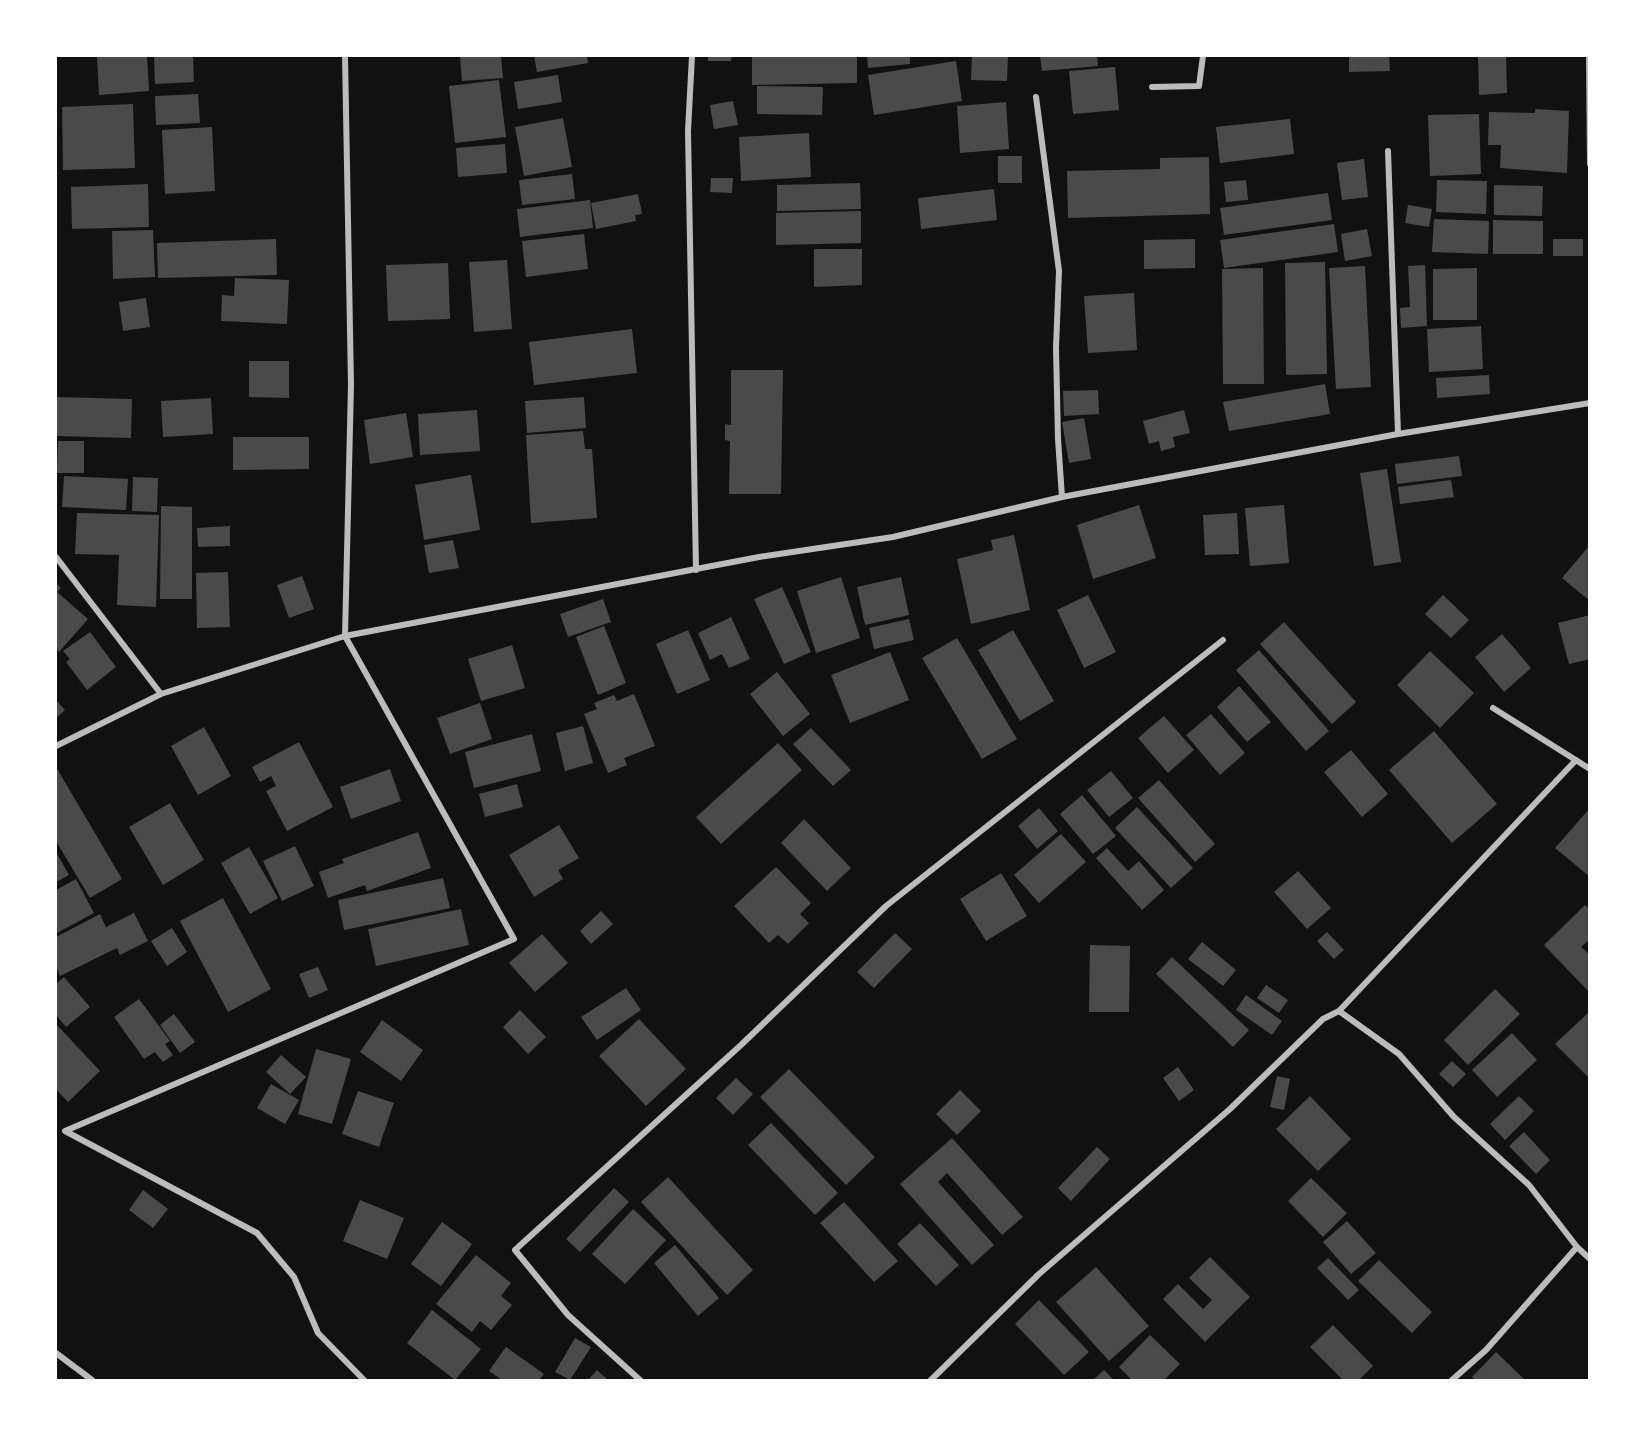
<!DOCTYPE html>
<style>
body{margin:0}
#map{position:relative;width:1645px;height:1436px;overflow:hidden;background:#111;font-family:"Fira Sans Condensed",sans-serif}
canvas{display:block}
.frame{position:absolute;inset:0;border:57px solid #fff;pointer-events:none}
</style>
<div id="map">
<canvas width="1645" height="1436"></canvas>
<div class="frame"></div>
</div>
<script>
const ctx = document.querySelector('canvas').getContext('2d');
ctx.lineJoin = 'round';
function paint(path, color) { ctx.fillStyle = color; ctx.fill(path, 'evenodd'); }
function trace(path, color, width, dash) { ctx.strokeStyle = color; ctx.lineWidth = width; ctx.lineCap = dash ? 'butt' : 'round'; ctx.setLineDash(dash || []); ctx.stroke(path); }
const building = new Path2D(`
 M97,56H147L149,91L99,95Z
 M154,56H193L194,82L155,84Z
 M460,56H501L503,78L462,81Z
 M534,56H587L588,63L537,72Z
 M708,56H732L731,61H708Z
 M752,56H857V83L752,85Z
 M867,56H910V64L868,68Z
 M972,56H1008L1007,81L971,80Z
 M1040,56H1097L1098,66L1042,71Z
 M1349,56H1389L1390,71L1349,72Z
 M1478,56H1506L1507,93L1479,95Z
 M956,61L962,101L874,115L868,75Z
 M1115,67L1119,110L1073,114L1069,71Z
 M558,75L562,102L518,109L514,82Z
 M499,80L506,137L455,143L449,86Z
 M757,86L823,87L822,115L757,114Z
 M198,94L200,123L156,125L155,96Z
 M733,101L738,125L714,129L710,105Z
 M1006,102L1009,149L960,153L957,106Z
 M133,104L135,168L63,170L62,107Z
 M1535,109L1569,111L1567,173L1500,168L1501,145H1488L1489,112L1535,113Z
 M1479,114L1481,174L1430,176L1428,115Z
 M563,118L572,167L524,176L515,127Z
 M1290,119L1294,154L1220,163L1216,127Z
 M212,127L215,191L165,194L162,130Z
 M809,133L811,177L741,181L739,137Z
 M505,144L507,173L458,177L456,148Z
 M998,156H1022V183H998Z
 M1209,157L1210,214L1068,218L1067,171L1160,169V158Z
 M1364,159L1368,197L1342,200L1337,163Z
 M572,174L575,199L522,205L519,180Z
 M711,178H733L732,193L710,192Z
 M1246,180L1248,200L1226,202L1224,182Z
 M1437,180L1487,181L1486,214L1436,212Z
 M860,183L861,209L777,211V185Z
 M148,184L149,227L72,229L71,187Z
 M1494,185L1543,186L1542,216L1494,215Z
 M994,189L997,220L921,229L918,198Z
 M1328,193L1332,220L1224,235L1220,208Z
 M638,194L642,214L635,215L636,221L596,229L591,203Z
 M590,200L593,228L520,237L517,209Z
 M1408,205L1432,209L1429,227L1405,223Z
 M861,211V243L776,245V213Z
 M1434,219L1489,221L1488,254L1432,252Z
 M1493,220L1543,221V254H1493Z
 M1334,224L1338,252L1224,268L1220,240Z
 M1367,229L1372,256L1345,261L1341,234Z
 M153,230L155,277L113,279L112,231Z
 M584,234L588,269L526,277L522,241Z
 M276,239L277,275L158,278L157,243Z
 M1195,239V268L1144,269V240Z
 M1553,239H1583V256H1553Z
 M814,249H862V285L814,287Z
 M507,260L512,329L474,332L469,262Z
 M1325,262L1327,374L1286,375L1285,263Z
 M448,263L450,319L388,321L386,265Z
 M1425,265L1427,326L1401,328L1400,308L1410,307L1408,266Z
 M1365,266L1371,387L1336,389L1329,268Z
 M1263,268L1264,384H1223L1222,269Z
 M1477,268V320H1433V269Z
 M235,278L289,280L287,324L221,321L222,295L234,296Z
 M1134,293L1137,350L1088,353L1084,296Z
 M146,298L150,327L123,331L119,302Z
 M1481,326L1483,369L1429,372L1427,329Z
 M632,329L637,373L534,385L529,342Z
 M249,361H289V398L249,397Z
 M731,370H783L781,494H729L730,441L725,440V424L731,425Z
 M1489,375L1490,394L1437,398L1436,378Z
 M1325,384L1330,414L1229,431L1223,402Z
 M1098,390L1099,414L1064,416L1063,391Z
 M56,397L132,399L131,438L56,436Z
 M584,397L586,428L527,433L525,401Z
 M211,398L213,434L163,437L161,401Z
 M477,410L480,451L420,455L418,414Z
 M1184,410L1190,433L1173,437L1175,447L1161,451L1159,441L1149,444L1143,421Z
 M406,413L413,457L370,464L364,420Z
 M1084,418L1091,459L1069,463L1062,422Z
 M583,431L585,449H592L597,518L531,523L526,435Z
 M233,437H309V469L233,470Z
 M58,441H84V473H57Z
 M1459,456L1462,476L1397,484L1395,464Z
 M1387,469L1401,562L1374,566L1360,473Z
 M471,475L480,530L424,540L415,485Z
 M64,476L128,479L126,510L62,507Z
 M133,477L158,478L157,512L132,511Z
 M1451,480L1454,497L1400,504L1398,487Z
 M1139,505L1156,558L1093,579L1077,525Z
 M1284,505L1289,563L1250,566L1245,508Z
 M161,506L192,507V599H160Z
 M77,513L159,515L156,607L117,605L119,555L75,554Z
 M1237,513L1239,554L1205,555L1203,515Z
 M230,526V546L198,547L197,528Z
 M1014,535L1030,610L971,624L957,559L993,550L991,540Z
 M453,540L459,568L429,573L424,545Z
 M1590,545V601L1562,578Z
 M228,572L230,627L197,628L196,573Z
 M302,576L314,609L289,618L277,585Z
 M841,577L860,638L816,653L797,591Z
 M901,577L909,615L865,625L857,587Z
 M56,583L61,588L57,592L88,619L59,652L56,648Z
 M782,587L811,652L784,664L754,599Z
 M1088,595L1116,652L1084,668L1057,610Z
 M1443,595L1469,620L1451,638L1425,614Z
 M603,599L611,622L568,637L560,614Z
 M1590,615V659L1569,664L1558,623Z
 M731,617L750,659L729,668L722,654L710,660L698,633Z
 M909,619L914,640L874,649L869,628Z
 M1284,622L1356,702L1332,724L1260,644Z
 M604,626L626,683L598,695L576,637Z
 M688,630L710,680L677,694L656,644Z
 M1013,630L1054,701L1020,721L978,650Z
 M90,632L116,667L87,690L66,662L70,659L63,651Z
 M1502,634L1531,668L1504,692L1475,657Z
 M957,638L1017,739L982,759L922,658Z
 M512,645L525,688L481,701L468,659Z
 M1259,650L1329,731L1306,751L1236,670Z
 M1430,651L1474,693L1440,728L1397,685Z
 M890,652L909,700L850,723L831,675Z
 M777,672L810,714L783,736L750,694Z
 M1239,686L1271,722L1247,742L1217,707Z
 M634,694L655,746L624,758L627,765L608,773L584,714L597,709L594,703L614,695L617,701Z
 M56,700L65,710L56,718Z
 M480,703L492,739L450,754L437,718Z
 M1211,714L1245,753L1220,775L1186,735Z
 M1164,716L1194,750L1168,773L1138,738Z
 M583,726L593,763L565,771L556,733Z
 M204,727L231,776L198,795L171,746Z
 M811,728L851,770L833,786L793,744Z
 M1434,731L1497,804L1452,843L1389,770Z
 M532,734L541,771L474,788L465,752Z
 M299,742L333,807L287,831L266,791L276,786L271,776L260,782L252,767Z
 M778,743L802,770L721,844L696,817Z
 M1351,750L1388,794L1362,817L1324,772Z
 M56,767L122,879L90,898L56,841Z
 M390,769L401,801L351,819L340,787Z
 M1111,771L1133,798L1109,817L1087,790Z
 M1159,780L1215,844L1195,862L1138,798Z
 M517,784L523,807L485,817L479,794Z
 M1082,795L1116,836L1093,854L1060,814Z
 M170,803L204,860L163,885L129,827Z
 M1137,807L1193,868L1171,888L1115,828Z
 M1039,808L1058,831L1037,849L1018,826Z
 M1590,808V877L1555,848Z
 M804,819L851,868L827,891L781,843Z
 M559,825L579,858L558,870L563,879L534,897L509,855Z
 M418,832L431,868L367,891L365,885L328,898L319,872L344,863L342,859Z
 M1061,834L1086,862L1039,903L1014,875Z
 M295,846L314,886L282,901L263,861Z
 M249,847L278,898L250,914L221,863Z
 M1107,848L1128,871L1139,861L1164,890L1142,910L1096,858Z
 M56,852L69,875L56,882Z
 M776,867L811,903L800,914L809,923L788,944L778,935L769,943L734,906Z
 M1298,871L1331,908L1307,929L1274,892Z
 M1001,873L1027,916L986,941L960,899Z
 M443,878L450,908L344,930L338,900Z
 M76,879L94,913L57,933L56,890Z
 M223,898L271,989L228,1012L180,921Z
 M1585,905L1590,910V939L1581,947L1590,955V993L1544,945Z
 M461,909L469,945L376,966L368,929Z
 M601,911L613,924L591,944L580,931Z
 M134,913L148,941L120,955L117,948L60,976L56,966V937L100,914L106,927Z
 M172,928L187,952L167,966L151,941Z
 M1327,932L1344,950L1334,959L1317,941Z
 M895,933L912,949L874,988L857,972Z
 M542,934L568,963L535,992L509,963Z
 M1202,942L1236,970L1223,986L1188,959Z
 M1090,945L1130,946L1129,1012H1089Z
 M1172,957L1249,1030L1233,1047L1156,974Z
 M318,967L328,990L309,998L299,974Z
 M64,977L90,1007L66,1027L56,1015V984Z
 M1266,985L1288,1000L1279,1013L1257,998Z
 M626,988L641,1010L597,1040L581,1017Z
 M1495,989L1520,1014L1468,1065L1444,1040Z
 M1246,995L1282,1021L1272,1035L1236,1010Z
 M139,999L170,1041L165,1044L173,1055L163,1062L155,1052L144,1059L114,1017Z
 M520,1010L546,1037L528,1054L503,1027Z
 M1590,1011V1079L1555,1044Z
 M174,1014L195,1042L180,1053L160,1025Z
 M639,1019L686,1069L646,1106L599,1056Z
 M382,1020L423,1050L401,1081L360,1052Z
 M56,1024L100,1071L68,1102L56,1089Z
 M1512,1033L1537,1060L1497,1097L1472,1070Z
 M316,1049L351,1059L332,1124L298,1114Z
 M281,1055L306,1077L290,1094L266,1072Z
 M1452,1061L1466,1074L1453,1087L1439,1074Z
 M1178,1067L1194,1090L1179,1101L1163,1078Z
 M789,1069L875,1157L846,1185L760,1097Z
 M1277,1076L1290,1079L1284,1110L1270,1107Z
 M736,1078L753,1094L733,1115L716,1098Z
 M271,1084L299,1100L285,1124L257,1108Z
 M960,1090L981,1111L957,1135L936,1114Z
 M358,1091L394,1103L379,1147L342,1134Z
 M1310,1096L1351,1139L1318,1171L1276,1129Z
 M1519,1096L1534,1111L1505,1140L1490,1124Z
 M771,1123L838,1193L815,1215L748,1145Z
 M1524,1132L1550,1160L1536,1174L1509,1146Z
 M952,1138L1023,1217L1002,1235L947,1173L938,1182L994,1245L972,1265L900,1184Z
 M1097,1147L1110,1159L1071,1201L1058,1188Z
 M668,1177L753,1270L727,1295L641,1202Z
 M1311,1178L1347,1213L1323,1237L1288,1201Z
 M614,1188L629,1202L580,1252L566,1239Z
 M143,1190L168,1209L153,1228L129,1210Z
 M360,1200L404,1218L387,1259L343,1241Z
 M844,1202L898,1261L874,1282L820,1223Z
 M633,1209L666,1240L625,1284L592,1254Z
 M1347,1221L1376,1253L1351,1274L1323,1242Z
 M442,1222L472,1244L441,1286L411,1264Z
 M920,1223L959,1265L936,1286L897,1244Z
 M675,1245L719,1298L698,1316L654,1263Z
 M476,1255L511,1283L501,1296L512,1305L491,1330L480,1321L472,1332L436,1304Z
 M1210,1257L1250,1297L1205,1342L1163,1299L1178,1284L1203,1309L1212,1300L1189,1278Z
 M1328,1258L1359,1290L1348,1300L1317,1268Z
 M1379,1260L1432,1312L1412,1333L1358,1281Z
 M1096,1267L1149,1326L1109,1361L1056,1302Z
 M1039,1300L1089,1352L1064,1375L1015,1324Z
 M432,1310L481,1349L455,1380L407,1343Z
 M1333,1325L1373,1366L1359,1380H1343L1310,1347Z
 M1150,1335L1180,1364L1164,1380H1132L1119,1367Z
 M575,1338L591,1347L570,1380L555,1372Z
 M506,1347L544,1374L539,1380H502L489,1371Z
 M1496,1352L1525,1380H1475L1472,1377Z
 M597,1370L608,1380H588Z
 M1104,1370L1114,1380H1093Z`);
const minor = new Path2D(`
 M345,56L351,385L345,636L514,939L65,1131L257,1233L294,1277L318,1333L364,1380
 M692,56L688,131L696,570
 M1589,56L1590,164
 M1152,87L1199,86L1203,56
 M1036,97L1059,271L1056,348L1058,439L1062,497
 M1388,151L1398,434
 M56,557L161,694
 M1493,708L1590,769
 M56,746L161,694L345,636L759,557L893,537L1062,497L1398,434L1590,403
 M1339,1011L1576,760
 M56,1353L92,1380
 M640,1380L568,1315L515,1250L741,1045L886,906L1223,640
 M931,1380L1039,1274L1230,1109L1323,1019L1339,1011L1399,1054L1454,1117L1529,1185L1577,1247L1590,1259
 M1452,1380L1486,1350L1577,1247`);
paint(building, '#4a4a4a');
trace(minor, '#bcbcbc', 6);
</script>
